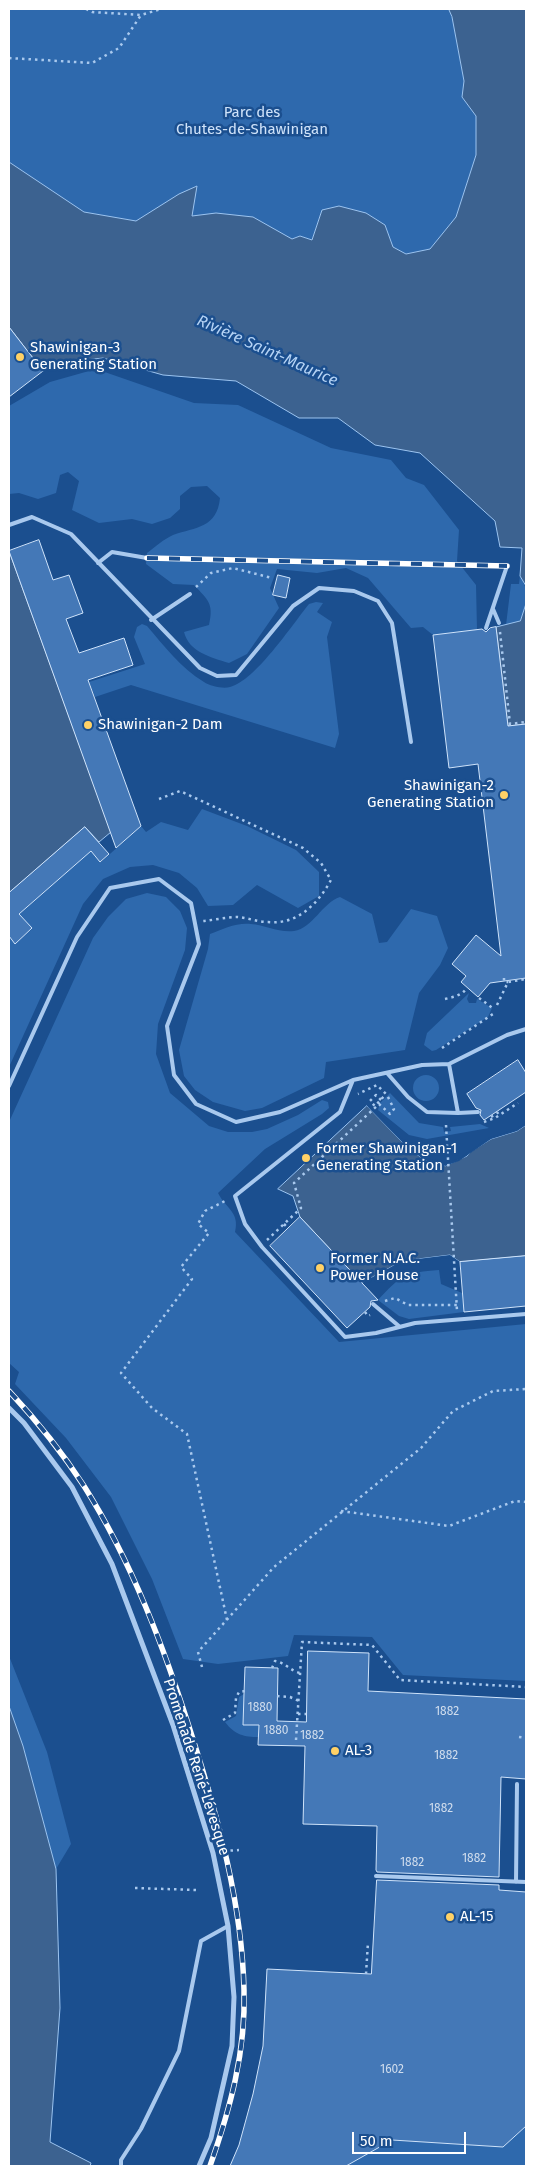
<!DOCTYPE html>
<meta charset="utf-8">
<style>
body{margin:0}
#map{position:relative;width:535px;height:2175px;overflow:hidden;background:#1b4f8f;font-family:"Fira Sans",sans-serif}
canvas{display:block}
.frame{position:absolute;inset:0;border:10px solid #fff;pointer-events:none}
.scale{position:absolute;left:352px;top:2132px;width:114px;height:22px;box-sizing:border-box;border:2px solid #fff;border-top:0;padding-left:6px;font-size:15px;line-height:18px;white-space:nowrap;color:#fff;-webkit-text-stroke:4px #1b4f8f;paint-order:stroke}
</style>
<div id="map">
<canvas width="535" height="2175"></canvas>
<div class="frame"></div>
<div class="scale">50 m</div>
</div>
<script>
const ctx = document.querySelector('canvas').getContext('2d');
ctx.lineJoin = 'round';
function paint(path, color) { ctx.fillStyle = color; ctx.fill(path, 'evenodd'); }
function trace(path, color, width, dash) { ctx.strokeStyle = color; ctx.lineWidth = width; ctx.lineCap = dash ? 'butt' : 'round'; ctx.setLineDash(dash || []); ctx.stroke(path); }
function label(font, color, halo, rows, align = 'center') {
  ctx.font = font + ' "Fira Sans",sans-serif'; ctx.lineWidth = 5; ctx.setLineDash([]); ctx.textBaseline = 'middle'; ctx.strokeStyle = halo; ctx.fillStyle = color; for (const [text, x, y, turn = 0] of rows) {
    ctx.save(); ctx.translate(x, y); ctx.rotate((+turn || 0) * Math.PI / 180); ctx.textAlign = isNaN(turn) ? turn : align; if (halo) ctx.strokeText(text, 0, 0); ctx.fillText(text, 0, 0); ctx.restore();
  }
}
const green = new Path2D(`
 M9,9H449L452,16L464,81L462,97L476,116V155L456,217L430,249L406,254L393,247L385,225L322,210L312,240L300,236L292,239L136,221L84,212L9,162Z
 M96,369L194,403L238,405L331,448L391,460L406,478L424,485L459,530L457,561L476,585L477,630L433,635L423,627L411,628L368,578L346,568L317,573L277,569L270,588L279,608L247,654L229,663C210,657 189,652 184,632L209,625C214,603 208,600 194,585L173,584L146,564L147,553C155,547 164,539 173,535C196,527 217,528 220,498L207,486L191,487L180,496V509L170,518L152,524L132,519L99,523L72,510L79,481L68,472L60,475L56,493L38,499L19,493L9,494V406L50,382Z
 M520,576C530,591 527,606 520,621L506,625L511,584H519Z
 M316,602L323,603L317,612L332,622L327,637L339,734L335,748L131,685L95,697L89,682L145,664L134,637L137,627L142,624L147,626C164,646 181,668 204,682C210,686 223,689 230,687C255,681 292,625 309,604Z
 M202,809L247,826L296,850L319,872V896L298,908L257,885L233,905L208,906L197,888L179,873L153,865L130,867L103,879L83,904L9,1067V936L15,943L32,929L19,914L91,851L101,862L141,826L146,832L161,822L188,830Z
 M147,893L166,897L180,911L187,928L185,950L158,1024L156,1054L170,1093L209,1126L228,1132H252L267,1129L298,1115L322,1100L328,1102L329,1108L322,1114L265,1149L218,1193C226,1209 240,1212 235,1232L339,1342L526,1324V1681L403,1675L372,1637L294,1635L288,1656L218,1664L183,1659L152,1579L111,1497L66,1438L15,1384L19,1372L9,1363V1122L93,938L108,917L126,899Z
 M340,897L372,914L379,943L387,942L411,909L437,916L448,948L440,965L419,993L405,1050L326,1062L324,1078L262,1108L245,1111L213,1102L195,1090L184,1076L179,1050L208,949L210,934C222,929 238,922 251,924C265,925 279,933 294,931C313,928 322,903 340,897Z
 M469,993L467,999L469,1003H476L477,999L492,1008L488,1017L436,1050L432,1051L424,1045L427,1033Z
 M413 1088a13 13 0 1 1 26 0a13 13 0 1 1-26 0Z
 M390,1093L419,1123L443,1127L444,1132L451,1131L450,1127L480,1124L489,1128L427,1139L409,1135L378,1110L380,1103Z
 M439,1270L441,1284L462,1293L464,1312L409,1319L399,1316L378,1300C400,1276 406,1272 439,1270Z
 M9,1656L47,1752L71,1844L56,1869L23,1746L9,1706Z
 M244,1694V1724L259,1725V1737C244,1737 235,1735 225,1722L236,1716L239,1697Z
 M526,2126V2166H346L392,2140L503,2147Z`);
const water = new Path2D(`
 M449,9H526V586L520,576L522,548L500,547L495,521L420,453L375,445L338,418H299L236,381L163,375L103,358L59,363L43,371L9,327V162L84,212L136,221L179,194L197,186L192,216L216,213L253,217L292,239L300,236L312,240L322,210L339,206L366,213L385,225L393,247L406,254L430,249L456,217L476,155V116L462,97L464,81L452,17Z
 M9,551L111,832L99,842L85,827L9,893Z
 M526,604V724L508,726L496,627L520,621Z
 M367,1106L410,1150L430,1163H441L445,1166L467,1156L472,1151L491,1139L517,1131L526,1125V1256L460,1262L450,1255L402,1261L362,1283L300,1217L293,1196L278,1189Z
 M9,1706L23,1746L56,1869L60,2008L50,2142L91,2163L90,2166H9Z`);
const pier = new Path2D(`
 M367,1106L373,1108L411,1148L436,1162L441,1160L445,1163L458,1159L490,1137L516,1129L526,1122V1125L517,1131L491,1139L459,1161L445,1166L441,1163L435,1165L410,1150Z
 M450,1255L460,1262V1265L450,1258L403,1263L363,1285L362,1283L402,1261Z`);
const building = new Path2D(`
 M9,327L43,371L9,397Z
 M39,540L53,580L69,575L83,613L66,619L79,653L124,638L133,665L88,680L141,826L116,848L9,551Z
 M278,575L290,578L286,598L273,595Z
 M496,627L508,726L526,724V978L490,983L478,997L461,982L466,976L452,964L476,935L501,956L478,764L449,768L433,635L482,629L486,632L490,628Z
 M85,827L109,854L100,862L91,851L19,914L32,928L15,944L9,936V893Z
 M518,1060L526,1073V1092L484,1120L480,1115L481,1110L476,1108L467,1094Z
 M300,1217L378,1300L371,1301L370,1307L347,1328L270,1246Z
 M526,1256V1306L464,1312L460,1262Z
 M308,1651L369,1653L368,1691L526,1699V1779L501,1777L499,1877L377,1872L376,1870L377,1826L303,1824L305,1746L258,1745L259,1725H243L244,1694L245,1667L278,1668L277,1721L306,1722Z
 M377,1880L499,1885V1890L526,1892V2126L503,2147L392,2140L346,2166H230L239,2145L253,2094L263,2046L267,1969L371,1974Z`);
const path = new Path2D(`
 M86,9L92,12L141,15L161,9
 M9,58L92,63L119,48L141,15
 M196,587L211,573L233,568L272,578
 M500,632L510,724L526,722
 M159,799L180,791L303,848L321,863L331,880C318,904 297,925 268,922C258,922 248,918 238,917C227,917 214,920 203,921
 M504,978V982H508
 M479,998L494,1009
 M445,999C453,997 461,996 467,988
 M497,1005L508,982L526,979
 M442,1048L493,1014
 M381,1100L376,1095L370,1101L375,1106L386,1094
 M491,1117L499,1112L497,1111
 M484,1122L495,1118L518,1103
 M446,1125L457,1311
 M284,1224L288,1228
 M267,1240L301,1208L294,1183L379,1104L390,1114L394,1109L387,1095L377,1085L358,1094
 M385,1301L395,1298L408,1305H457
 M365,1312L368,1316L370,1315
 M341,1511L449,1526L515,1501L526,1502
 M227,1620L187,1434L152,1408L121,1373L192,1279L181,1267L209,1233L198,1224L205,1211L227,1200
 M202,1667L198,1652L274,1567L421,1448L453,1411L493,1391L526,1389
 M272,1668L275,1661C284,1662 291,1671 300,1673
 M277,1696L290,1697L299,1701
 M298,1714H306
 M223,1720L235,1713L236,1698L239,1692L245,1691
 M519,1737L526,1738
 M296,1740L302,1642L372,1645L400,1680L526,1687
 M224,1851L239,1850
 M135,1888L197,1890
 M366,1974L368,1942`);
const service = new Path2D(`
 M9,525L32,517L71,534L200,668L217,676L236,675L293,606L319,588L354,591L378,601L392,623L411,742
 M98,563L112,552L147,558
 M493,609L499,623
 M151,620L190,594
 M486,628L507,566
 M387,1073L408,1097L427,1112L458,1113L449,1064
 M353,1080L340,1112L235,1196L245,1224L262,1247L345,1337L376,1333L415,1323L526,1314
 M9,1086L77,937L110,888L159,879L191,903L199,944L167,1026L174,1075L196,1104L236,1122L280,1112L353,1080L422,1065L449,1064L507,1035L526,1029
 M458,1113L478,1112
 M373,1304L400,1327
 M376,1876L526,1882
 M516,1882L517,1784
 M121,2166V2160L141,2129L179,2051L201,1941L228,1926`);
const minor = new Path2D(`
 M9,1408L24,1423L72,1487L112,1564L173,1725L213,1853L228,1926L234,1997L232,2046L211,2138L199,2166`);
const rail = new Path2D(`
 M147,558L507,566
 M9,1391C37,1421 62,1452 84,1486C132,1562 165,1650 192,1736C218,1817 242,1904 244,1990C246,2052 230,2109 210,2166`);
const markers = [
 [20,357,5,"#ffd166"],
 [88,725,5,"#ffd166"],
 [504,795,5,"#ffd166"],
 [306,1158,5,"#ffd166"],
 [320,1268,5,"#ffd166"],
 [335,1751,5,"#ffd166"],
 [450,1917,5,"#ffd166"]
];
const numberNames = [
 ["1880",260,1708],
 ["1882",447,1712],
 ["1880",276,1731],
 ["1882",312,1736],
 ["1882",446,1756],
 ["1882",441,1809],
 ["1882",474,1859],
 ["1882",412,1863],
 ["1602",392,2070]
];
const parkNames = [
 ["Parc des",252,113],
 ["Chutes-de-Shawinigan",252,130]
];
const poiNames = [
 ["Shawinigan-3",30,348],
 ["Generating Station",30,365],
 ["Shawinigan-2 Dam",98,725],
 ["Shawinigan-2",494,786,"right"],
 ["Generating Station",494,803,"right"],
 ["Former Shawinigan-1",316,1149],
 ["Generating Station",316,1166],
 ["Former N.A.C.",330,1259],
 ["Power House",330,1276],
 ["AL-3",345,1751],
 ["AL-15",460,1917]
];
const streetNames = [
 ["Promenade René-Lévesque",196,1767,72]
];
const waterNames = [
 ["Rivière Saint-Maurice",267,351,24]
];
paint(green, '#2e69ad');
paint(water, '#3c6290');
trace(water, '#9cc4f0', 1);
paint(pier, '#1b4f8f');
paint(building, '#4478b7');
trace(building, '#cfe3fa', 1);
trace(path, '#a9c9ee', 2.5, [2.5, 4]);
trace(service, '#a9c9ee', 4);
trace(minor, '#a9c9ee', 5);
trace(rail, '#fff', 5.5);
trace(rail, '#1b4f8f', 4, [11]);
for (const [x, y, r, color] of markers) { const dot = new Path2D(); dot.arc(x, y, r, 0, 2 * Math.PI); ctx.fillStyle = color; ctx.fill(dot); trace(dot, '#1b4f8f', 2); }
label('12px', '#d0dded', null, numberNames);
label('15px', '#cfe3fa', '#1b4f8f', parkNames);
label('15px', '#fff', '#1b4f8f', poiNames, 'left');
label('15px', '#fff', '#1b4f8f', streetNames);
label('italic 16px', '#b5d3f5', '#1b4f8f', waterNames);
</script>
